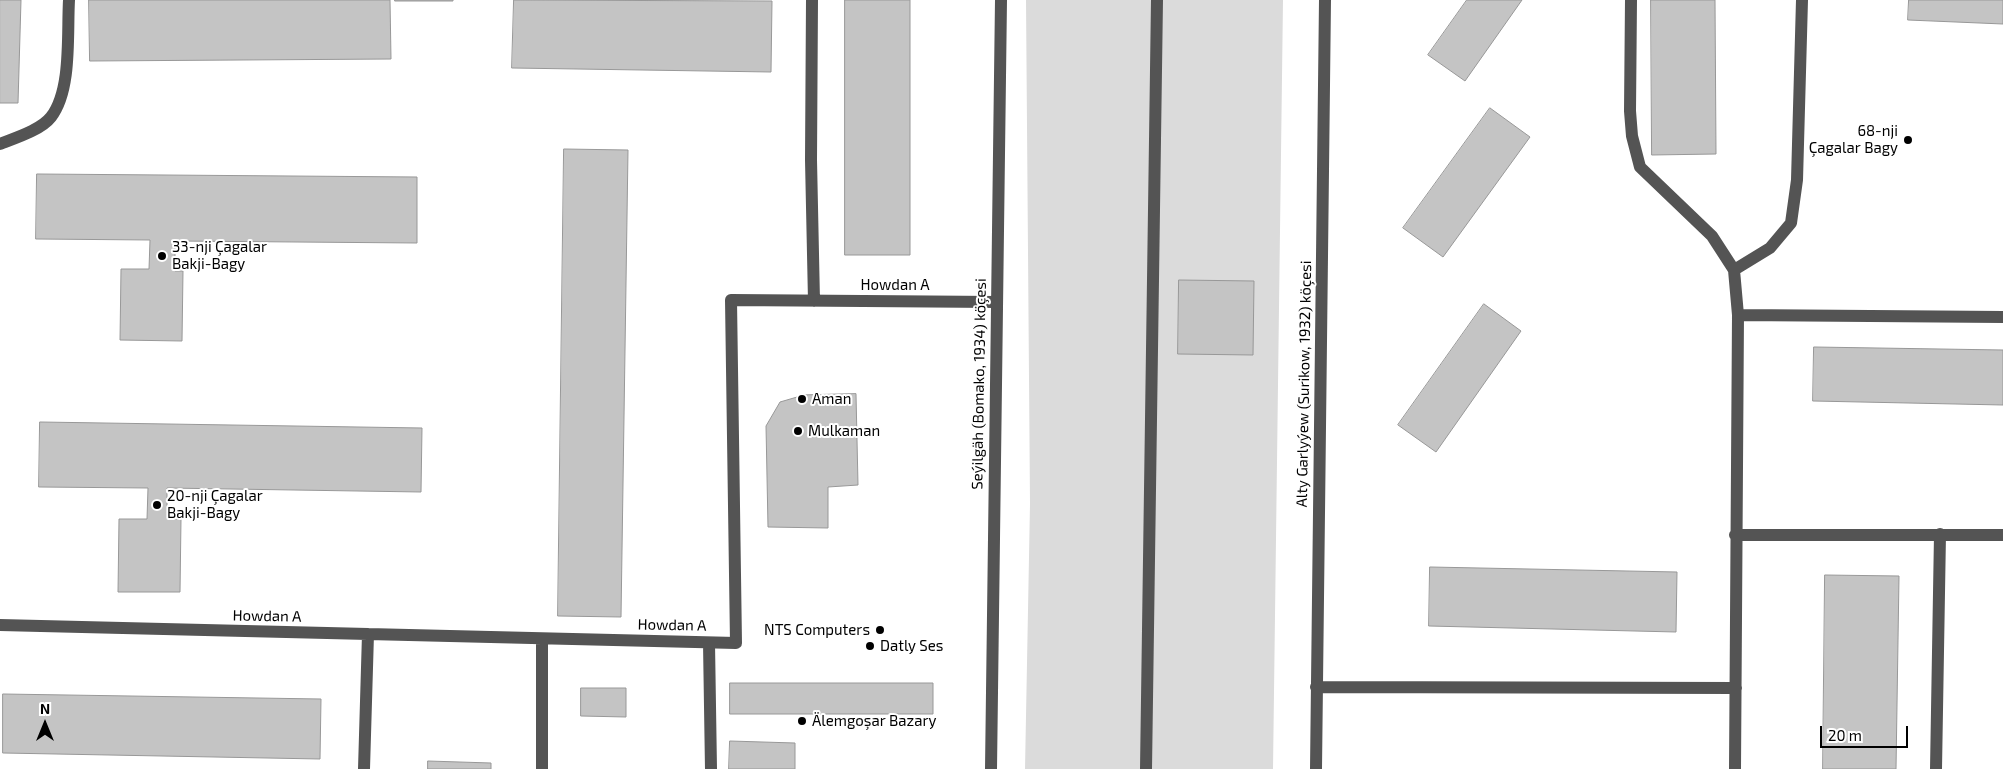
<!DOCTYPE html>
<meta charset="utf-8">
<style>
body{margin:0}
#map{position:relative;width:2003px;height:769px;overflow:hidden;background:#fff;font-family:"Exo 2",sans-serif}
canvas{display:block}
.north{position:absolute;left:20px;top:699px;width:50px;height:50px;-webkit-text-stroke:4px #fff;paint-order:stroke;rotate:0deg;font-size:14px;font-weight:700;line-height:20px;text-align:center;color:#000}
.north::after{content:'';display:block;margin:auto;width:18px;height:22px;background:#000;clip-path:polygon(50% 0,100% 100%,50% 72%,0 100%)}
.scale{position:absolute;left:1820px;top:726px;width:88px;height:22px;box-sizing:border-box;border:2px solid #000;border-top:0;padding-left:6px;font-size:15px;line-height:18px;white-space:nowrap;color:#000;-webkit-text-stroke:4px #fff;paint-order:stroke}
</style>
<div id="map">
<canvas width="2003" height="769"></canvas>
<div class="north">N</div>
<div class="scale">20 m</div>
</div>
<script>
const ctx = document.querySelector('canvas').getContext('2d');
ctx.lineJoin = 'round';
function paint(path, color) { ctx.fillStyle = color; ctx.fill(path, 'evenodd'); }
function trace(path, color, width, dash) { ctx.strokeStyle = color; ctx.lineWidth = width; ctx.lineCap = dash ? 'butt' : 'round'; ctx.setLineDash(dash || []); ctx.stroke(path); }
function label(font, color, halo, rows, align = 'center') {
  ctx.font = font + ' "Exo 2",sans-serif'; ctx.lineWidth = 4; ctx.setLineDash([]); ctx.textBaseline = 'middle'; ctx.strokeStyle = halo; ctx.fillStyle = color; for (const [text, x, y, turn = 0] of rows) {
    ctx.save(); ctx.translate(x, y); ctx.rotate((+turn || 0) * Math.PI / 180); ctx.textAlign = isNaN(turn) ? turn : align; if (halo) ctx.strokeText(text, 0, 0); ctx.fillText(text, 0, 0); ctx.restore();
  }
}
const green = new Path2D(`
 M1026,0H1283L1273,769H1025L1030,504Z`);
const building = new Path2D(`
 M0,0H21L18,103H0Z
 M89,0H390L391,59L90,61Z
 M395,0H453V1H395Z
 M514,0L772,1L771,72L512,68Z
 M845,0H910V255H845Z
 M1467,0H1522L1465,81L1428,55Z
 M1651,0H1715L1716,154L1652,155Z
 M1909,0H2003V24L1908,20Z
 M1490,108L1530,137L1443,257L1403,228Z
 M564,149L628,150L621,617L558,616Z
 M37,174L417,177V243L175,241V271H183L182,341L120,340L121,269H149L150,240L36,239Z
 M1179,280L1254,281L1253,355L1178,354Z
 M1484,304L1521,331L1436,452L1398,425Z
 M1814,347L2003,350V405L1813,401Z
 M856,394L858,485L828,487V528L768,527L766,426L780,402L804,395Z
 M40,422L422,428L421,492L167,488V519H181L180,592H118L119,519H147L148,488L39,487Z
 M1430,567L1677,572L1676,632L1429,626Z
 M1825,575L1899,576L1896,769H1823Z
 M730,683H933V714H730Z
 M581,688H626V717L581,716Z
 M3,694L321,699L320,759L3,753Z
 M730,741L795,743V769H729Z
 M428,761L491,763V769H428Z`);
const minor = new Path2D(`
 M812,0L811,160L814,301
 M1631,0L1630,111L1632,136L1640,167L1712,236L1734,270L1738,315L1735,769
 M0,144C15,138 41,130 51,117C72,90 67,34 69,0
 M1734,270L1770,248L1791,223L1797,180L1802,0
 M1738,315L2003,317
 M1735,535H2003
 M0,625L736,643L731,300L996,302
 M709,643L711,769
 M1316,687L1736,688
 M364,769L368,634
 M542,769V639
 M991,769L1001,0
 M1146,769L1157,0
 M1316,769L1325,0
 M1936,769L1940,534`);
const markers = [
 [1908,140,5,"#000"],
 [162,256,5,"#000"],
 [802,399,5,"#000"],
 [798,431,5,"#000"],
 [157,505,5,"#000"],
 [880,630,5,"#000"],
 [870,646,5,"#000"],
 [802,721,5,"#000"]
];
const poiNames = [
 ["68-nji",1898,131,"right"],
 ["Çagalar Bagy",1898,148,"right"],
 ["33-nji Çagalar",172,247],
 ["Bakji-Bagy",172,264],
 ["Aman",812,399],
 ["Mulkaman",808,431],
 ["20-nji Çagalar",167,496],
 ["Bakji-Bagy",167,513],
 ["NTS Computers",870,630,"right"],
 ["Datly Ses",880,646],
 ["Älemgoşar Bazary",812,721]
];
const streetNames = [
 ["Howdan A",895,285],
 ["Seýilgäh (Bomako, 1934) köçesi",979,384,-89],
 ["Alty Garlyýew (Surikow, 1932) köçesi",1304,384,-89],
 ["Howdan A",267,616,1],
 ["Howdan A",672,625,1]
];
paint(green, '#dbdbdb');
paint(building, '#c4c4c4');
trace(building, '#989898', 1);
trace(minor, '#545454', 12);
for (const [x, y, r, color] of markers) { const dot = new Path2D(); dot.arc(x, y, r, 0, 2 * Math.PI); ctx.fillStyle = color; ctx.fill(dot); trace(dot, '#fff', 2); }
label('15px', '#000', '#fff', poiNames, 'left');
label('15px', '#000', '#fff', streetNames);
</script>
